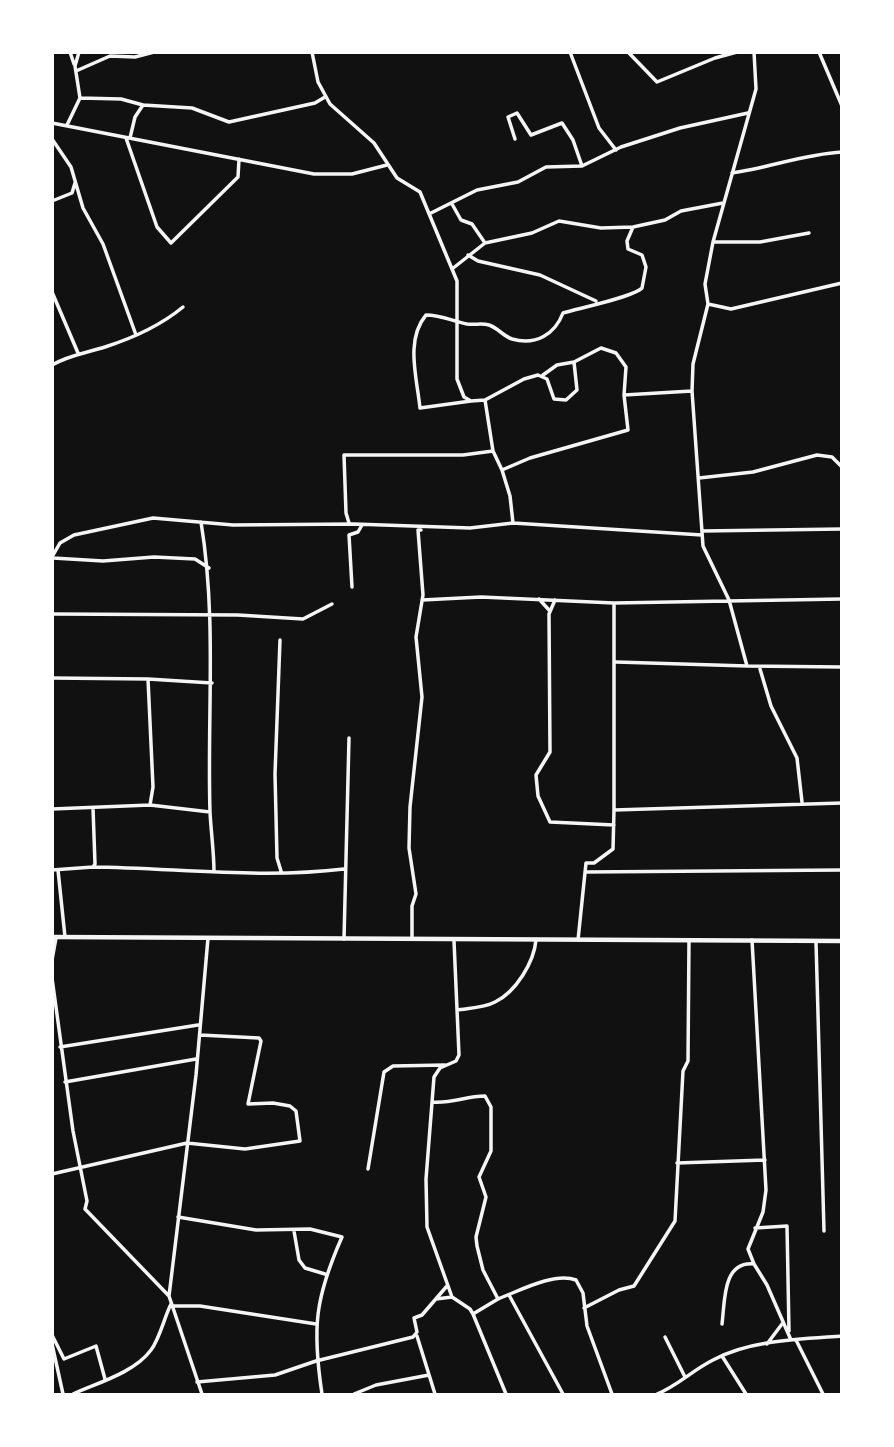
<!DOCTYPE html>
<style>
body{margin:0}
#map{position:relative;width:894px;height:1447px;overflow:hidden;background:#111;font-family:"Sofia Sans Condensed",sans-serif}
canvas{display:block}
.frame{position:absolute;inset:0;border:54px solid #fff;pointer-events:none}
</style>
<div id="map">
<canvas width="894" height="1447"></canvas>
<div class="frame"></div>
</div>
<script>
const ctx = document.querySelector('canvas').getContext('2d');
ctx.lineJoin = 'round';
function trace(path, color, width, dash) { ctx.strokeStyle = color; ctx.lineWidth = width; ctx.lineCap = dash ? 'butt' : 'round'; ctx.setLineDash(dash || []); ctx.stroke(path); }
const minor = new Path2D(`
 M70,52L74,64
 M312,52L318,82L330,104L374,143L397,178L420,192L457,281V379L464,397L471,401L485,400L524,379L538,375L547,379L554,399L566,400L577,390L574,362L601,348L616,353L626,367L624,395L692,391
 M570,52L599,128L616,150
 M628,52L657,82L715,58L737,52
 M754,52L756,89L713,242L705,284L708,304L693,364L692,391L703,546L729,600L747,666L842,667
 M819,52L842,106
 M76,71L110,56L135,57L154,52
 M80,98L121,99L143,105
 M52,123L314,174H352L387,165
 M67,125L80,98L75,66L79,52
 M126,138L157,227L171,243L238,177L239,159
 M130,138L135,117L143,105L192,108L229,122L315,103L325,97
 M52,139L71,167L83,208L103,244L136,335
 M515,139L508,117L517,113L531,135L562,123L573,140L582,166
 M732,173C769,168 804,154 842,152
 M52,201L72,193L75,183
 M452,204L461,220L472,224L485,243
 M429,214L477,190L518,182L546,167L582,166L621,147L680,128L748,113
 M713,242H760L809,233
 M468,255L478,261L540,275L596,301
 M452,269L485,243L532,233L559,221L601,228L633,227L665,220L681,211L723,203
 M52,292L78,353
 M708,304L731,309L842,283
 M52,365C69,355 86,353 105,347C133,338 160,326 183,307
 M543,375L557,365L574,362
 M485,400L493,451L502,470
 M471,401L420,408C417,378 405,340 426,315C441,315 452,321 467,324C475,325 482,323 489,325C498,328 503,336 512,339C536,346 555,334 563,313C580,308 633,297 642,288L646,267L642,255L628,249L627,241L633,227
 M699,478L753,472L817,455L832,457L842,467
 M201,522C217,619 207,715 210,812C211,832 214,852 214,872
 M349,523L346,513L344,455H463L493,451
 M513,523L510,496L502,470L530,458L628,430L624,395
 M702,531L842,529
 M52,557L60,543L74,535L153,518L233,525L354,524L470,528L513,523L702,535
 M53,558L103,561L154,557L195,559L209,568
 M352,587L349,535L358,532L362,525
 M539,599L549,610
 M422,600L481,597L614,603L842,599
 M555,600L549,614L550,752L536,775L538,796L550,822L614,825
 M614,603V810
 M52,614L238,615L303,619L332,604
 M280,640L275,774L277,858L281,871
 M616,662L747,666
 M760,669L771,706L797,758L802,802
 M52,678L148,679
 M150,805L210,812
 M52,809L150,805L153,787L148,679L212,683
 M93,867C176,868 261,879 344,869
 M52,870L93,867L95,864L93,808
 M58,870L65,937
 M585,872L842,870
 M344,939L349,738
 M412,939V906L416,894L409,848L410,807L422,697L416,637L423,595L418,530H421
 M578,940L586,863H594L613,849L614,810L842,803
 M454,941L459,1055L456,1061L440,1068L434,1077L426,1179L427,1227L452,1297L470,1309L473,1314L506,1394
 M816,942L824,1231
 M52,960L56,938
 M52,978L73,1131L87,1201L85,1209L169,1296L202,1394
 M457,1010C469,1008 484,1008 495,1002C516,992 534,962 536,940
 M60,1047L198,1025
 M65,1082L196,1059
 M432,1102C451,1104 466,1096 485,1096L491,1107V1151L479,1177L486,1197L476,1237L477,1246L483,1270L498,1299L473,1314
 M677,1163L765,1160
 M368,1169L384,1072L393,1066L445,1065
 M52,1174L187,1143L245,1149L300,1141L296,1111L290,1106L273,1103L248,1104L261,1041L259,1038L200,1035
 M178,1217L256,1230L310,1229L342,1237C315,1298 312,1328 322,1394
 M755,1228L787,1226L789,1331
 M294,1231L299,1260L305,1268L325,1274
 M754,1264L767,1285L791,1340
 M509,1295L563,1394
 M169,1296L196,1075L208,938
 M436,1299L452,1297
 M498,1299C519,1291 554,1272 576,1280L583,1293L587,1326L612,1394
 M173,1306H200L316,1324
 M584,1308L619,1290L634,1286L675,1221L683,1071L688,1061L689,940
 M722,1324C725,1302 722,1261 754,1264L748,1249L763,1212L766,1190L752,940
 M52,1335L64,1359L96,1346L105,1379
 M417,1336L435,1394
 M665,1337L685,1377
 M796,1340L823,1394
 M52,1344L63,1394
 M767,1344L782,1324
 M722,1356L746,1394
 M197,1382L275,1375L316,1361L413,1337L417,1332L414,1318L422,1315L447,1286
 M73,1394C97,1383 134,1373 151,1350C160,1338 164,1318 171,1304
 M354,1394L376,1385L429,1375
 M657,1394C677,1386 693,1370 713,1360C750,1340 800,1339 842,1336`);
const tertiary = new Path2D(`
 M52,937L842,941`);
trace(minor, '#f5f5f5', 3.5);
trace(tertiary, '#f5f5f5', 4.5);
</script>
